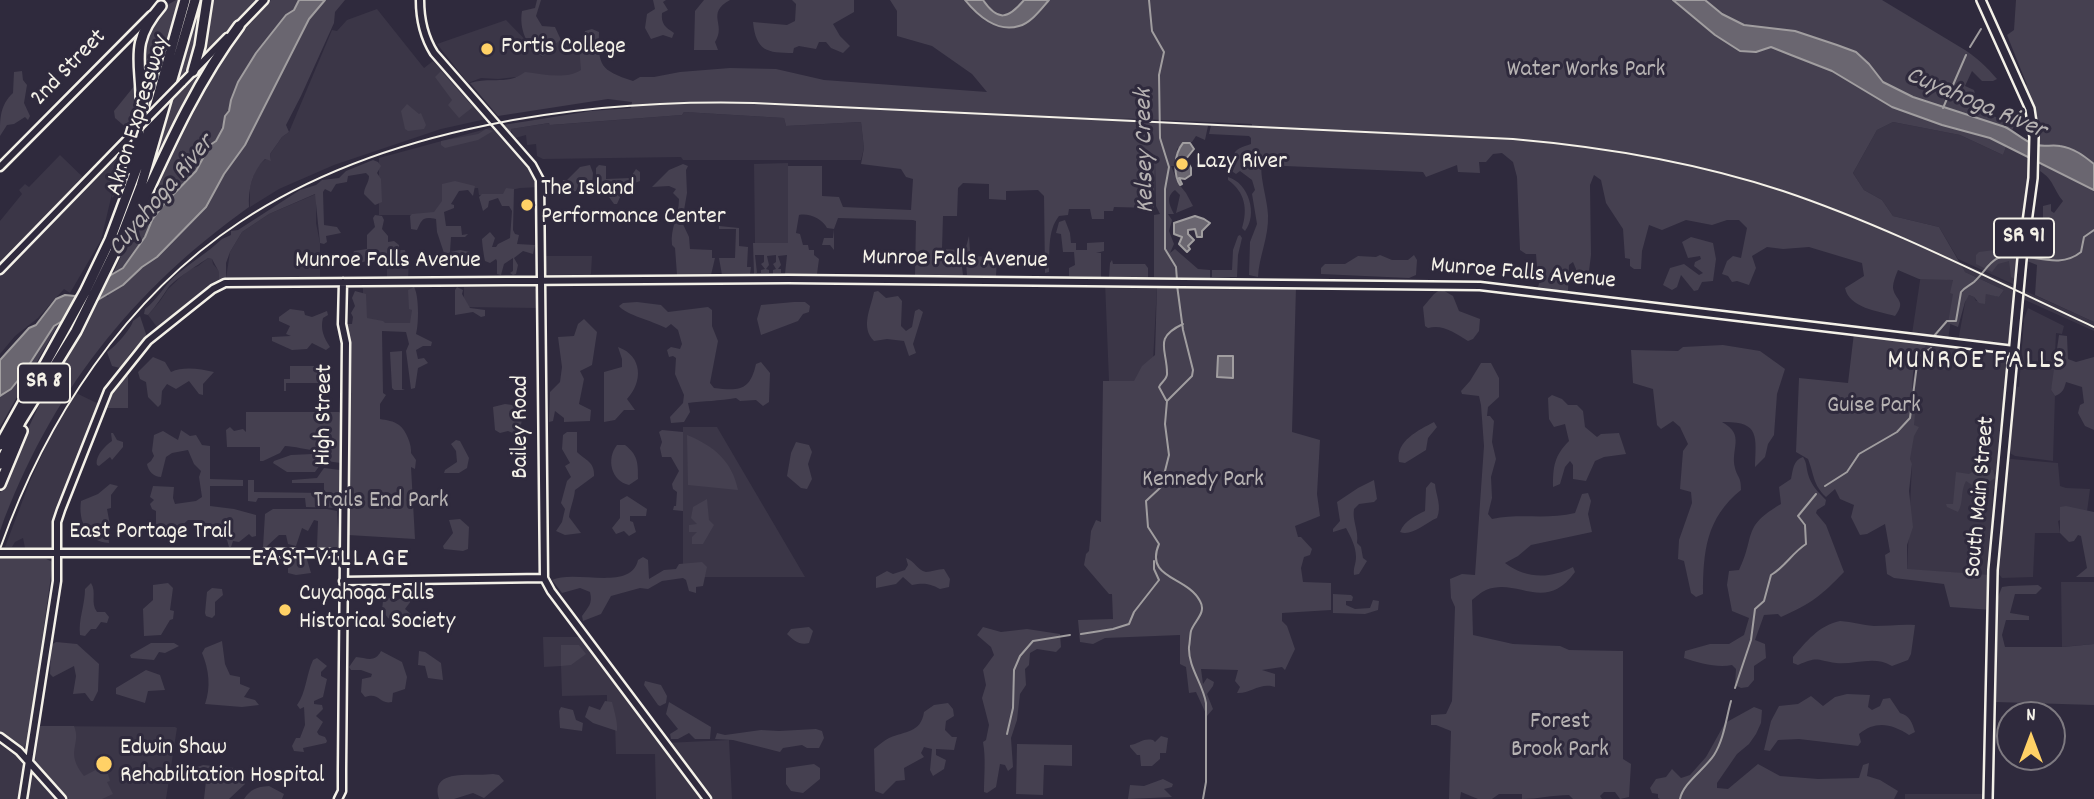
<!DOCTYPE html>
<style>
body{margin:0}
#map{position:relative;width:2094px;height:799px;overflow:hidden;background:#2f2a3d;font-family:Dekko,sans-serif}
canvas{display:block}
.north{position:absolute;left:1996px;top:701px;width:70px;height:70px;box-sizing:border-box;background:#2f2a3d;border:2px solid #7e7a81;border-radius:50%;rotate:0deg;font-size:19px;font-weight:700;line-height:28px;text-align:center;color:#f4f1e8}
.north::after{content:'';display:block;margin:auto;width:24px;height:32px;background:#ffd166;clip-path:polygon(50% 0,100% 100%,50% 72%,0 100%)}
</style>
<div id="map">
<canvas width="2094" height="799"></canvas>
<div class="north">N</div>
</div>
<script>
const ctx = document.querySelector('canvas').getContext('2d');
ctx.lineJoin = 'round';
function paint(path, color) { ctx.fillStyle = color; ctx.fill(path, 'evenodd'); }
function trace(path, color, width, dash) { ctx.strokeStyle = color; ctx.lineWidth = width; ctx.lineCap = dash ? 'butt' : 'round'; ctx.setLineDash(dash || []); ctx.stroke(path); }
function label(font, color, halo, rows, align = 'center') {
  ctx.font = font + ' Dekko,sans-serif'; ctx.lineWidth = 6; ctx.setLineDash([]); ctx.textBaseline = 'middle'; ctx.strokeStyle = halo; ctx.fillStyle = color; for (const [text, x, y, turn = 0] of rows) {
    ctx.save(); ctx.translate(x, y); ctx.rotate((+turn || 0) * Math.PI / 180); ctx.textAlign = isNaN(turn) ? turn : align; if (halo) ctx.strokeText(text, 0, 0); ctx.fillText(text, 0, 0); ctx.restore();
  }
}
const built = new Path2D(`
 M377,9L424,68L433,61L486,119L441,129L334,165L279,189L250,207V187L256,167L266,159L271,160L270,154L282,137L289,132L332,30L337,31L347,20Z
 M506,20L542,57L543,41L581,42L582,80L516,77L498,79L481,78L468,83L437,44Z
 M684,112L784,118L786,126L861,122L864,148L861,160H683L681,157L543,159L537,156L536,144L527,145L526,135L515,138L510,129L550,123L551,125L682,115Z
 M1893,122L1960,135L2003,155L2006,147L2032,158L2020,237L2017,286L1958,259L1939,227L1893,216L1882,200L1864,190L1853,173L1877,130Z
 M497,126L532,165L541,187L520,188L507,191L505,195H479L478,188L445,190L439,215H379V158Z
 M130,136L134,141L131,152L116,177L101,240L70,293L64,289L38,318L15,336L0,354V221L22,194L19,190L25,184L29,187L60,155L87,181Z
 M788,163V243H755L754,164Z
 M316,194V223L320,243V280L224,282L159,330L148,315L160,301L168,289L188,270L198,266L208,258L212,259L213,264L226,279L230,252L242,232L269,214Z
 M1916,242L2094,322V331L2014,295L2008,345L1958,341L1966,298L1969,295L1974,297L1976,301L1985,300L1986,293L1999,297L2004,290L1913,248Z
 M387,255H409L408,282H387Z
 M545,256H592L591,274L587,277L548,276L546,271Z
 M1921,274L1957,281L1948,340L1912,334Z
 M1105,282L1157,286L1152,381H1109Z
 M464,287H534L536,290V308L464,307Z
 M363,288H413V323H355L363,299Z
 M2028,308L2064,326L2062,334L2056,333L2054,379L2051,390L2055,396L2053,461L2015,456L2008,452L2015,386L2019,387L2024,319Z
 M1927,342L2014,350L2011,384H2005L1995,488L1993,489L1991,575L1907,570L1912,464L1907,463L1916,402L1912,400L1913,379L1919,354Z
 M76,393L101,405L58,519V546L48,549L25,548L23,538L15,542L12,547H5L30,481L55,426Z
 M683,427H717L805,577H683Z
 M2011,459L2058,463L2060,486L2066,488L2090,489L2087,512L2081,511L2058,521L2060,533H2035L2033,577L2002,578L1996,571L2007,460Z
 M2061,582H2094V644L2062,647Z
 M543,637H586L665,743L729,740L732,799H656L655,754H616L615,725L607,724V695L562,696L561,666L544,667Z
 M40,726L175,727L177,728L166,799H69L35,761Z
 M0,738L28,762L23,799H0Z
 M30,764L61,799H24Z
 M1905,794H1988V799H1905Z`);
const green = new Path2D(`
 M176,0H178L149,110L143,116L142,40L162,8Z
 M199,0H205C200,30 200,58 177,81Z
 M210,0H258L201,56Z
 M271,0H299C290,18 268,36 256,54C247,67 238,81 232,96C230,101 231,107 229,112C224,121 221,131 216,140C201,171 173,193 153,219C149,224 148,232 144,238C136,252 127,266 113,274L141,212C152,206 158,189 158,176L203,86L237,33Z
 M325,0H345L335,12L334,23L301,96L286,125L289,132L282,137L270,154L271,161L265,159C252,171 248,190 249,207C131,291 50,394 0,531V493L6,476L41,401L100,297L104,295L109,297L106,294L123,285L142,267L157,257L206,207L224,174L245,145L309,19Z
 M537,0H541L536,16L542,26L555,27L561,40L546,50L545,55L542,56C526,47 519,28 522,11L535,8Z
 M653,0H666L663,2L668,10L662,13C661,24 665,27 674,33L672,38L663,35L651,39L645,28L647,14L655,9Z
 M704,0H730C705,14 727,24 715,42L718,50H694L695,11Z
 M792,0H854V12L833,24L840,36L850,46L843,53L831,48L826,42H819L816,49L799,46L794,48L793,53C767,53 756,51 753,22L787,25L795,21L796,4Z
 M890,0H1040L1043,6L1049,0H1882L1965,50C1977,58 1987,67 1997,79L1993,81H1982L1972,71L1965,86L1974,90L1975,94L1971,105L2014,126L2003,155L1960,135L1893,122L1877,130L1853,173L1864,190L1882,200L1893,216L1939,227L1965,272L2004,290L1999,297L1986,294L1985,304L1979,303L1974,297L1969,295L1965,302L1958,327L1948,323L1953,294L1950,293L1953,280L1919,279L1898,270C1896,275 1893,282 1893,288C1895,301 1907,300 1895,316C1878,311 1849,308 1845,288L1864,276L1862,263L1809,247L1783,249L1767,247L1752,256L1756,268L1749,285L1737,281L1732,282L1728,276L1722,274L1727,261L1733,256L1741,258L1747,228L1739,220H1727L1712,225L1686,220L1662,230L1649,225L1642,251L1641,269H1634L1630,266V259L1625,258L1623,229L1606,203L1601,180L1594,175L1590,185L1591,255L1588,279L1575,277L1576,269L1573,262L1569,265L1568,292L1538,287L1543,271L1537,267L1536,254H1526L1520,250L1517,177L1513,162L1502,153L1493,154L1486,162H1479L1480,173L1458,172L1457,165L1426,177L1423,172L1262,165C1259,174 1268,202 1268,215C1269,237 1259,256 1258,277L1249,275L1250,242L1257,224L1252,194L1255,190L1252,180L1240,171L1236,174L1230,170C1236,151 1230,151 1251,144V138L1249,136L1209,134L1211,125L1252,127V124L1116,118L1206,125L1208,126L1205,140L1196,136L1192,142H1184L1177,149L1175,170L1174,166H1171L1178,183L1186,193L1193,206L1176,213L1180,195L1175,190C1165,197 1170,206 1174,214H1168L1172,220L1169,231L1174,244L1170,253L1175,249L1198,269L1210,270V278L1154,277V215L1160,214L1156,206L1155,159L1154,208L1114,207L1113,211H1104V219H1092L1090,209H1069L1068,215L1059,216C1047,231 1050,253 1049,272L1045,273L1044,196L1038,190L1006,191V200L989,199V184L963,183L958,188L957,216H943L942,249L960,250L963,275H915L916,221L913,220L838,218L834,229V250L830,245H822L824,238H833L834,229L827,228C822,219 810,213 799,215L796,233L800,234L803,245H808L809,250H814V255L819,259L817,274H785L787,255L778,256L781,265L778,269H781V273L773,274V270L776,269L773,264L776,262V255L767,256L769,265L766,269L769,270V273H761V270L765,269L761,264L764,262V255H755L757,273L754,274L753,243H788V166H822V196L839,197L843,207L911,210L913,179L906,177L901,169L861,164L864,148L861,122L786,126L784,118L684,112L682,115L550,125L549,123L511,129V133L503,125L591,111L631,108L632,102L608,99L498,116L470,83C491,76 507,86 525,72C543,74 565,80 581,70L579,46L585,31L592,29L599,32C598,66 600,70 633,81L640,77H654L680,72L730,68L776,69L824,80L987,92L972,74L932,46L897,36V11Z
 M2016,0H2094V164C2083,156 2072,147 2058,146C2049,145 2043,148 2034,145V128L2019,84L2027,85L2007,35L2014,30Z
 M216,51L153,169L172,100Z
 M22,71L23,80L27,85L24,103L30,116L28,120L25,117L14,124L7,125L0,136C0,118 0,105 13,93L14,72Z
 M441,71L473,107L459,118L448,105L452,100L435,77Z
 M135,85L138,86V121L129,130L115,118L114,111Z
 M407,104L419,114L421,113L426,125L424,129L408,131L405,129L401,111Z
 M486,129L493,131L478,140L445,148L441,145V141L478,134Z
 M133,139C132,156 125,186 112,198C118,177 117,155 133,139Z
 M373,160L378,162L381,166L377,173L381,179L382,202L375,205L364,194C364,187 369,183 369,176L366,173L348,176L347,182L336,184L331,192L325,189L323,192L324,225L337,227L341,233L326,236L327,242L324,244L320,243L315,194L269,214L242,232L230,252L226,263V279H219V272L212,259L208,258C198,265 175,279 168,288C162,297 156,306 148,315L144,314L145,309C157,300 163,287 174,277C190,263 207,253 222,239L231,235V231L238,230L300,190L316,185L322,180L339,178L346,171Z
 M2041,163L2094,190V322L2035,295L2037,265L2027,261L2031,237L2043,226V206L2051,204V211L2054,213L2063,201C2053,189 2054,180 2040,171Z
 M683,164L688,166L686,170L687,193L682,222L689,237L690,249L712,250V258H715L711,275H677L675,248L672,245C670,228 679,216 679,199L673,193L676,189L669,186L652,187L669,170Z
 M590,165L593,173L592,187L585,185L584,181L581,180L576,191L564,194L562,190L563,180H567L580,167Z
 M599,165L606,166V179L630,178L636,169L640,172V181L627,186V192L621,195L617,204H614L609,197L619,185L614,183L596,191V168Z
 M1228,177C1249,183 1258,215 1245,231L1242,228C1248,209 1245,192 1228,180Z
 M455,181L475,186L473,196L468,190L459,191L451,204L454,205V208L444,212L446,226H461L462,235L468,234L465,237H451L450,252L460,250L470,252L469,255L444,253L437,232L436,219C423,216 422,219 417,230L411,229L410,216L412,214L434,212L442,201V184Z
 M506,188L514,189L513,230L515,234L519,235L517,244L535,245L533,254L523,251L514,258L518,265L516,274L513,275L510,273L513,271V258L504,264L501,275L497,274V261L496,259L490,263L485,261C484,257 482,243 482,239L490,232L495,238L492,247H496L498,244L510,238L512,211L509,206H502L498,198L489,201L488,207L483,211L479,197L482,194H503Z
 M375,215L382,216L384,220L382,229L388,236V242L394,241L399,245V250H405L406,254L386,256L376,263L369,260L355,265L352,257L354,251L367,249V235L375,227L373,218Z
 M1065,220L1070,233L1071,243H1076V250H1087V243L1104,242V251L1096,253H1101V277L1069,276V268L1075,265L1074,252H1063L1061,234L1056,233L1059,222Z
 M719,226L739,228V246L748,247L747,267H751L750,274L722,275L719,258H735L736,229H719Z
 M969,236L970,251L967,252V256L997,257L996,276L967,275L965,251Z
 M1238,236L1240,235L1242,238L1238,255L1237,277H1212V270H1232L1233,250Z
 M1691,237L1713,243L1716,259L1713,281L1702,282L1698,290L1694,291L1681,275L1677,287L1672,290L1663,285L1670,268L1684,264L1699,275L1703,273L1694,266L1695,262L1701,259L1700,256L1688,258L1682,242Z
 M1994,250L2015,255L2018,267L2015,279L2011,277L2009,261L1998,264L1992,272L1976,264V255L1979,252Z
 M1380,255L1392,260H1408L1414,255L1417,260L1416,275L1409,278L1321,274V268L1325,264H1345L1358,256L1376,257Z
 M1112,260L1113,264H1145L1148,268V277H1109L1110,263Z
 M1157,285L1296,287L1292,432L1320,440L1317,494L1320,516L1295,526L1298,537H1301L1312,549L1310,555L1304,557L1301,568L1303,582L1331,583V610L1282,613V621L1287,626L1295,649L1285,670L1282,667L1262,670L1275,674V687C1260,682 1250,694 1237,693L1240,687L1235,681L1238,670L1201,669L1203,684L1207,678L1214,682L1213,686L1207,694L1213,709L1207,716L1196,692L1189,693L1186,667L1180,664V635L1105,638L1093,644L1080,642L1078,620L1113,619L1112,594H1109L1084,565L1086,554L1089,551L1091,531L1096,520L1101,522L1103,381H1134L1142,366L1155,355Z
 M414,287C419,295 419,324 416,334L432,342L431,346H423L416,350L418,359L424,358L428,363L418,368L415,388L411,389L406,351L409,344L406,332L382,331L383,393L386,395L380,404V419C386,420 394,421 399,425C406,430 412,445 411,453L416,460L415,469L411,467L415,539L348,535L344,324H352L353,317L351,313L355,306L352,298L355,291L366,294L367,318L383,321L385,323H410L412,310L409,309L408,290Z
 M457,287L463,290L462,294L470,308L485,310V316L481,317L473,312L455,315V290Z
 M1441,289L1453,296L1459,311L1480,319L1479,331L1473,339L1468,341C1455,333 1443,324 1428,328L1425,326L1423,307L1434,294Z
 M878,291L886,298L898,296L902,301L901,326L906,331L912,327L915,311L919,309L923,312L913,344L916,353L909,356L904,341L887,339L874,341C860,327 871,308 874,292Z
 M637,302L661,305L668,312L708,307L712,310V326L718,341L710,383L714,388C739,391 750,391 756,364L761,362L770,373L769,402L763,406L756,400L740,401L736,398C719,401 704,401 688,403L690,412L684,422L671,423L670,417L683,403L684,395L675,374L676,358L673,356L669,357L667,350L671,347L680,349L682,344L678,330L671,324L666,328C653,321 626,315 619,306L623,303Z
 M794,302H805L810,306L809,312L803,314L798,321L761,335L757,319L761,305Z
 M290,309L304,311L305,315L312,317L327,311L328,315L323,318C320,329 324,338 330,347L326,350L312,343L307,349L292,350L272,341V337L291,336L286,334L290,326L279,321V317Z
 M140,316L147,337L132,351L120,368L112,366L107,352C115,347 131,329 133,321Z
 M584,319L597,332L592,365L580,371L584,379L579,404L591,410L590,421L564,422V418L555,411L553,421L549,422L550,392L560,382L562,367L558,337L574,336L578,324Z
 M60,321L0,427V396C29,377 33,339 60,321Z
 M1854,333L1928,341C1925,349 1923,349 1919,355C1911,366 1913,388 1912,400L1916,402L1914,425L1919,427L1914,436L1910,459L1912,464L1909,491L1913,527L1907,545V569L1993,575L1992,610L1950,607L1944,584L1894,578L1887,574L1885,555L1890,552L1885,524L1867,534L1860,535L1851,517L1854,505L1840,499L1835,489L1826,497C1813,485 1814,474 1808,459L1796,452L1799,378L1848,383Z
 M2059,335L2067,336L2068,359L2076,362L2094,357V430L2085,426L2078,413L2080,405L2084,403L2082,387L2066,382C2064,389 2063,393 2055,396L2051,390Z
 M1723,345L1760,351L1785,369L1777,394L1774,435L1768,444L1765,457L1755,467C1756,436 1760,421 1722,422C1746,435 1730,449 1735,468C1738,479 1741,476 1741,490C1706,518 1703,552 1703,594L1696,597L1691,593L1684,561L1678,559L1679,540L1692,503L1691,492L1680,489L1683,451L1688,444L1680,427L1673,421L1661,429L1657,425L1653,389L1633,383L1631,350L1678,351L1683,347Z
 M618,347C643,356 643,382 627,399L635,410H624L615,420L604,422V372L622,367V359Z
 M402,351V389L405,390H394L392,388L390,352Z
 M153,357L165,362L171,372C184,366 200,369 214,372L203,384V395L199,394L189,381L176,389L167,384L162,391L161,404L158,407L148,397L146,382L140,379L138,372Z
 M1481,363H1491L1499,378V397L1488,407L1487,416H1490L1494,421L1492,442L1496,459L1491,477L1492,498L1488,514L1492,519C1520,513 1547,520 1575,513L1582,494L1588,493L1591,501L1588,514L1592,532L1531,545L1518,556L1505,563C1526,579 1550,579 1573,567L1575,572C1545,614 1518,577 1486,590C1481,592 1476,597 1472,600L1473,635L1513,644L1560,646L1569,650L1623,651V759L1631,764L1629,797L1620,799L1615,792H1604L1600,796L1602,799H1573L1569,795C1552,795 1538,799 1522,799V794H1499L1492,799H1478L1461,792L1460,799H1449L1451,731L1436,725H1431V715L1446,714L1452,701L1455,607L1451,598L1450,579L1462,574L1475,575L1484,446L1481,405L1479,396L1462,394L1461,391L1470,381Z
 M290,366H323L322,390L320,383H286V391H284V379H290Z
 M125,374L128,376V408H105L107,396Z
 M1552,395L1562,399L1568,405H1577L1583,411L1585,427L1597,437L1601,434L1619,433L1626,454L1604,457L1595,461L1586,481L1573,479V465L1570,461L1565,467L1560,484L1553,487C1553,467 1554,456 1569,441L1565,424L1554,427L1549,419L1548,398Z
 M505,404L520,406C522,417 524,427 515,434L508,431L500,433L495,430L493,407Z
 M246,412H339L342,414L341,463L326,461L318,451C308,450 293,446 285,446L280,453L263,461H260V447H227L226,430L230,427L234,431L243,429L246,432Z
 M1434,422L1437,427L1428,438L1426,450L1405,463L1399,462C1395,441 1419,430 1434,422Z
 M181,430L190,436L196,435L202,445L210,446V479L243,480V486H210V506L234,509L256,515V536L252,537L249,534L239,542L233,541L231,547H229L227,540L219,537L195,520H188L178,529L177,537L174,541L170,532L158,535L156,533V511L152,509L150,504L154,500L150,497L153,486L174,487L173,498L175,504L196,501L202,497L199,477L201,471L194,464L188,450L172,453L166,457L161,477C154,477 148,471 147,464L151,461L154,456L152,451L154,435L163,431L178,440Z
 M662,430L683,432V511L673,510L674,506H676L677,492L673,489L672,484L679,471L671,457H662L660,448L662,442L659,432Z
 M567,432H577V452C585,460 595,462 594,476L575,490C574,500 570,508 569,517L581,533L565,535L556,531L562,522L565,509L561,503L567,481L571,477L565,466L570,463L562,449L563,435Z
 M111,433H113L117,440L123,442V447L112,460L110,457L99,466L97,465C95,456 105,446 112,441Z
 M687,435C714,446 732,461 738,490L688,485Z
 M456,440L460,441L469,458L467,468L459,473H444L445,470L457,462L456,451L451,444Z
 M796,442L809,445L812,452L808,464L812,479L807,489L801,488L787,476L791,453Z
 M617,445H625C638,455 638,463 638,479L629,485C611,481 606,459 617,445Z
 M312,454L320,458V465L315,472H287L273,463L274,461L291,455Z
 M1803,457C1807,463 1806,467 1808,474C1811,485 1818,492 1826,500L1825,505L1817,510L1816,513L1826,525L1844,572C1821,596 1812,603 1781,617L1778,614L1764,615L1755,640L1765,644L1766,658L1754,666V680L1748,687L1741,688L1735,685L1736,669L1732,665C1717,668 1699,663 1684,658L1685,651L1710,644H1729L1744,635L1749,618L1732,611L1727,585L1729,571L1739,570C1756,536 1741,527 1781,504L1779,487L1791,479C1793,470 1793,460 1803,457Z
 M324,468L340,470V508L306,507L305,498H258L256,502L248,501V480H254V492L324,493V483H292V480L317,478Z
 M1979,468L1993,470L1995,478L1978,489L1966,481C1960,492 1964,502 1958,512L1947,507L1946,504H1953L1956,472L1969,474Z
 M1374,480L1377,499L1374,502L1359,504L1354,509C1352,521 1359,531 1357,543L1361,547L1363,558L1367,561L1359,574L1354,575C1353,568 1356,564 1356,557C1356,547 1351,537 1346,528L1333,532V529L1340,521L1337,502L1358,488Z
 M1431,482L1435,484C1436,496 1442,506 1437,518C1425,523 1411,537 1400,532C1405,520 1415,516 1425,511L1426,488Z
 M110,484L118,486L111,495V508L107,509L110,525L113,526L108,532L109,543C87,542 78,521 81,501L98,494Z
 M627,496L647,509L646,516H630V521L633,522L636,532L629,536L624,531L616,534L612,528L620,518V500Z
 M707,499L709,520L714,525L703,544H692V537L697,532H689V525L697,524L691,518L693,507Z
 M2066,506L2094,512V577H2076L2087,568L2081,536L2078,535L2074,541L2069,542L2060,533V507Z
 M273,509H327L337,511L339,547H317L318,521L314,520L308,531L302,528L296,546L288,544L286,535H279L266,547H263L265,514Z
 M460,519L469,527L468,549L463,551L444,549L443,546L453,533L449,520Z
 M306,556L311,573L296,575L288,573V567L293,559Z
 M643,557L648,560L649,579L664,570L676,569L679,564L702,562L707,567L703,586L696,587V593L689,591L686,580L683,578L662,581L648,589L640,588L611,596L601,614L583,621L582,616C588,607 593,604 590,592L580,588L562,593L552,580C575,569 631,592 638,560Z
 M0,558L46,559L53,562L28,740L24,747H21L0,732Z
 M906,558C915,561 917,570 926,572C931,572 938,569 944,569L950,579L949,587L940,589C929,583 923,583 912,585L903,577L896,584L876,588V577L887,571L893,574L905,570L908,565Z
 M91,583C97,592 90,603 97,612H105L109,617L107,623L101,622L96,629H91L85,636L80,635C78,620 85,605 85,589Z
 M168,583L173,588L170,610L174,611L173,619L170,620L161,635L144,636L143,609L153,600V585Z
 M2009,586L2038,585L2042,588L2036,594H2015L2010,613L2029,616V620H2006L2002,635L2005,647H2063L2094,644V705L1996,702L1998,597L2002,587Z
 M212,588L222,589L223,595L215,602V615L212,618L206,616L205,613L207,592Z
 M1333,594L1351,595L1353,597L1352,601H1346V605L1355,609L1370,608L1373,600L1379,601L1378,610L1365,614L1333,613Z
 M403,597L410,598L411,601L405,609L411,614V626L402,620L398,623L388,618L382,610L383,601L386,598H393L396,601Z
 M1840,621C1853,622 1862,625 1874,626C1888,626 1901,624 1915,625L1911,654L1908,660L1892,666C1874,655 1855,665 1836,663C1816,660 1818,656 1798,665L1793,663V657C1807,641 1818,626 1840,621Z
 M809,627L813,631L809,643C800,646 793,640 787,634L791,629Z
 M983,627L1001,632L1027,629L1060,634L1061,647L1056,652L1037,649L1030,653L1029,665L1025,669L1026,685L1020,694L1017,720L1011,738L1013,767L1008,771L1005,765L1000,764L996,787L987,793L984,792C984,775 986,759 983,742L986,740L989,725L982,698L986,685L983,670L994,655L991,647L977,635Z
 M222,641L225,664L230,675L240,677V684L250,688L244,697L255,700L259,705L242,707L205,704C211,688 209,669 202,653L205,648Z
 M56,642L77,644L99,664L98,691L93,701H91L85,693L73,694L76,676L74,666L53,677L50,674L51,645Z
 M151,643H174L179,646L165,653L159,652L154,660L131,658L130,655Z
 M561,645H579L586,654L571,665L561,666Z
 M381,651L402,662L407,677L405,689L393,693L392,702C379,705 380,692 365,697L361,692L362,679L371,677L372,674L361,670H351L349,667L356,657C367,658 375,663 381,651Z
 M419,651L425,652L441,663L443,680L428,678L425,666L418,665Z
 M317,658L327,666L321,672V676L327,679L323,697L314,701V704L322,705L323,709L316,716L323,722L317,732L319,735L325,737L327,741L326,743L303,748L304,752L294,751L292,746L296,738H300L305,725L304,707L300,709L297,705C306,693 306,675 313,660Z
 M146,670L160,675L165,690L148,691L145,703L116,694V688Z
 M645,681L661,685L667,696L666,703L660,706L658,705L644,685Z
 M1847,694L1870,695L1868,707L1872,710L1880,706L1883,699L1890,698L1900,713C1910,716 1912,722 1915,732L1909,735C1892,724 1876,720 1859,734L1861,742L1858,746L1799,739L1778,740L1770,751L1764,750L1771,721L1779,706L1798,704L1811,696L1823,706L1835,697Z
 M605,701L612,702C614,710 618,723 617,731L593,723L585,717L589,706L600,710Z
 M669,702L711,727L710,739H695L689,733L678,739H671L670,734L678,729L666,714Z
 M948,703L953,709L954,716L946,721L945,730L952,737H957L954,750L936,749V755L946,760L944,769L933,776L930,770L932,749L924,747L921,753L924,757L904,768L905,780L896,781L883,794L875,791L874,749C879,745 883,741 889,738C905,731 921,733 924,712L934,705Z
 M561,707L573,710L576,720L583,723L582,731L560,728L559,711Z
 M1754,707L1762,710L1761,723L1756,734L1749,744L1737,754L1717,783V788L1728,789L1758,764L1780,776L1818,779L1859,778L1863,765L1869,763L1867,776L1880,780L1898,791L1894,799H1660L1658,798V794L1652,793L1650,788L1656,779L1666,777L1672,769L1681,778L1690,775L1706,757L1725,723Z
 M40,726H74C82,745 64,751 84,776L109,763L113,767L108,774L110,781L107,782L113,794L102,799H69L35,761Z
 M816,729L822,731L824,738L819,748H807L802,745L783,748L780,752L733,740L715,739L717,733L725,735L761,730L779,731Z
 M1161,736L1168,738L1166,753H1160V759L1152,766H1141L1140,755H1137L1130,747V745C1140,744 1141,738 1153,740L1155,742Z
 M1017,744L1072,745V766L1044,765L1043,795L1016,794Z
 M814,764L820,768V779L803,793L791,791L786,784V768Z
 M203,765L235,768L245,784L229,799H204L206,781L190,775L189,770Z
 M493,774L499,775L504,781L484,798L473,793L454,799H439C429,767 473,777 493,774Z
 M1163,779L1173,784L1172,787L1164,789L1172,797L1128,799L1130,785L1144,786Z
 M269,786L284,794L282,799H244C251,789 256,787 269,786Z`);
const water = new Path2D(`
 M299,0H325L309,19L245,145L224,174L206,207L157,257L142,267L123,285L54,326L23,374L11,389L0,396V360L29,328L36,325L56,299L65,295L75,296L123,268L145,237L152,220L164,204L196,171L210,145L216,141L223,128L225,116L229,111L231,100L238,82L256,53L286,15L294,10Z
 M965,0H983C998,22 1008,19 1024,0H1049C1041,9 1031,23 1019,26C997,33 977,15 965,0Z
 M1673,0H1705L1722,14L1744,25L1795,31L1837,45L1856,52L1869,64L1883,82L1913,97L2005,127C2015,132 2023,140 2033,144C2043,148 2051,144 2060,146C2074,148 2084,156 2094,164V190L1990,138L1942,125L1892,107L1832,71L1791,55L1771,47L1756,52L1740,51L1715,35Z
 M1183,143H1190L1194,149L1186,159L1191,168V175L1185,179L1179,178L1182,184L1180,185C1173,174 1174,154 1183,143Z
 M1195,216L1204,219L1210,223L1202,231V237H1197L1195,229L1188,230V234L1194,240L1188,246L1190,249L1187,252L1179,244L1182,237L1174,234V223Z
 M1218,356H1233V378L1217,377Z`);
const stream = new Path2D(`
 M1149,0L1152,31L1164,52L1159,75L1160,138L1169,167L1165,189V249L1176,267L1177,280
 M1970,47L1981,29
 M1943,108L1966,55
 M2028,257C2047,260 2065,265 2081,252L2084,237L2094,230
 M1177,285L1183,330L1193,370L1192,376L1167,401L1165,424L1169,455L1161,487L1146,501L1148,527L1159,544C1144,579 1187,576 1200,601C1207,613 1194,621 1191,631C1190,635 1190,642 1189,647C1188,667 1203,684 1206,703V782L1203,799
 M1934,336L1947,321H1956L1961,292C1965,287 1969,286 1974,282C1990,267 1990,254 2016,256
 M1166,400L1159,387C1161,382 1168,379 1167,373C1167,349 1153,338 1183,324
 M1825,486L1847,472L1859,454L1897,432L1910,418L1918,357L1931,348
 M1081,634L1113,629L1129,624L1134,612L1159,580L1154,569V561
 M1735,688L1751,640L1755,609L1764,601L1771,575C1785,567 1792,553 1806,544L1805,525L1798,516L1816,494
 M1007,734L1013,708L1014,670L1020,656L1033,641L1070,635
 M1680,799C1683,783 1705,769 1714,755C1724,739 1726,719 1731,701`);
const secondary = new Path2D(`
 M420,0C420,19 424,37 434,53L532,165L540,180L544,578L551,591L707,799
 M182,83L227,37
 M0,167L151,15
 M0,270L134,132
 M0,553H343
 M343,581L544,578
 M0,737L19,751L62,799
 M23,799L57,581V522L61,510L108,391L148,341L213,289L225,283L788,279L1480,286L2014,350
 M338,799L342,791V769L346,343L342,324L343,282`);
const primary = new Path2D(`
 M1981,0L2030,109L2034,137L2033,178L2022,259L1993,570L1988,799
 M239,26L264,0`);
const highway = new Path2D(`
 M193,71L200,46L207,0
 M131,169C135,149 141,129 141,109C143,64 127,45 161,6
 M131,228C163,159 193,87 239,26
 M0,445L85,292L110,240L142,154L185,0
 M0,464L20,422L76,331L119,243L141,186L195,0
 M0,484L22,431`);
const rail = new Path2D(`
 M0,549C45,421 125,298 240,222C384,126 585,99 754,103L1513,139C1605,147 1695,162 1783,191C1890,227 1992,280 2094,327`);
const secondaryBridge = new Path2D(`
 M134,132L182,83`);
const markers = [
 [487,49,7,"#ffd166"],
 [1182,164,7,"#ffd166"],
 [527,205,7,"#ffd166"],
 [285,610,7,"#ffd166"],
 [104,764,9,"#ffd166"]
];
const shields = [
 [2024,238,60],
 [44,383,52]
];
const shieldNames = [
 ["SR 91",2024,238],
 ["SR 8",44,383]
];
const poiNames = [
 ["Fortis College",501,49],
 ["Lazy River",1196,164],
 ["The Island",541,191],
 ["Performance Center",541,219],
 ["Cuyahoga Falls",299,596],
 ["Historical Society",299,624],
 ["Edwin Shaw",120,750],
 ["Rehabilitation Hospital",120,778]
];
const streetNames = [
 ["2nd Street",70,69,-46],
 ["Akron Expressway",140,116,-73],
 ["Munroe Falls Avenue",955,261,1],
 ["Munroe Falls Avenue",388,263],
 ["Munroe Falls Avenue",1523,275,5],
 ["High Street",326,415,-89],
 ["Bailey Road",523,427,-90],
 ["South Main Street",1982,497,-85],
 ["East Portage Trail",151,534]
];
const parkNames = [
 ["Water Works Park",1586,72],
 ["Guise Park",1874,408],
 ["Kennedy Park",1203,482],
 ["Trails End Park",381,503],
 ["Forest",1560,724],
 ["Brook Park",1560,752]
];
const waterNames = [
 ["Cuyahoga River",1975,105,23],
 ["Kelsey Creek",1147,151,-91],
 ["Cuyahoga River",163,197,-50]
];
const neighbourhoodNames = [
 ["EAST VILLAGE",331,561]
];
const quarterNames = [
 ["MUNROE FALLS",1977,363]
];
paint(built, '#3b3647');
paint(green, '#454050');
paint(water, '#6a6670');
trace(water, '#a19ea0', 2);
trace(stream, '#a19ea0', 2);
trace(secondary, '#f4f1e8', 11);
trace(primary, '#f4f1e8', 12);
trace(highway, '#f4f1e8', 14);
trace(secondary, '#2f2a3d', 6);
trace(primary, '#2f2a3d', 7);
trace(highway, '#2f2a3d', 9);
trace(rail, '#f4f1e8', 2);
trace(secondaryBridge, '#f4f1e8', 11, []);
trace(secondaryBridge, '#2f2a3d', 6);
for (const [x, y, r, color] of markers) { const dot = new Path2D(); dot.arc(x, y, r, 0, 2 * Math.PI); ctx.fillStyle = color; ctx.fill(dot); trace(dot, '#2f2a3d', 2.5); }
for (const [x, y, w] of shields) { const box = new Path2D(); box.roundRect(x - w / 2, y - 19.5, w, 39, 5); ctx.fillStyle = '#2f2a3d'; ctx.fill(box); trace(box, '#f4f1e8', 2); }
label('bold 23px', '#f4f1e8', null, shieldNames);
label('24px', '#f4f1e8', '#2f2a3d', poiNames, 'left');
label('24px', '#f4f1e8', '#2f2a3d', streetNames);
label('24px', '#b7b3b3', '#2f2a3d', parkNames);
label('italic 26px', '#b6b2b2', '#2f2a3d', waterNames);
ctx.letterSpacing = '2px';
label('26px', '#f4f1e8', '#2f2a3d', neighbourhoodNames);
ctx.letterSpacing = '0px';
ctx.letterSpacing = '2px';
label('28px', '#f4f1e8', '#2f2a3d', quarterNames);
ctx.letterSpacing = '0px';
</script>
